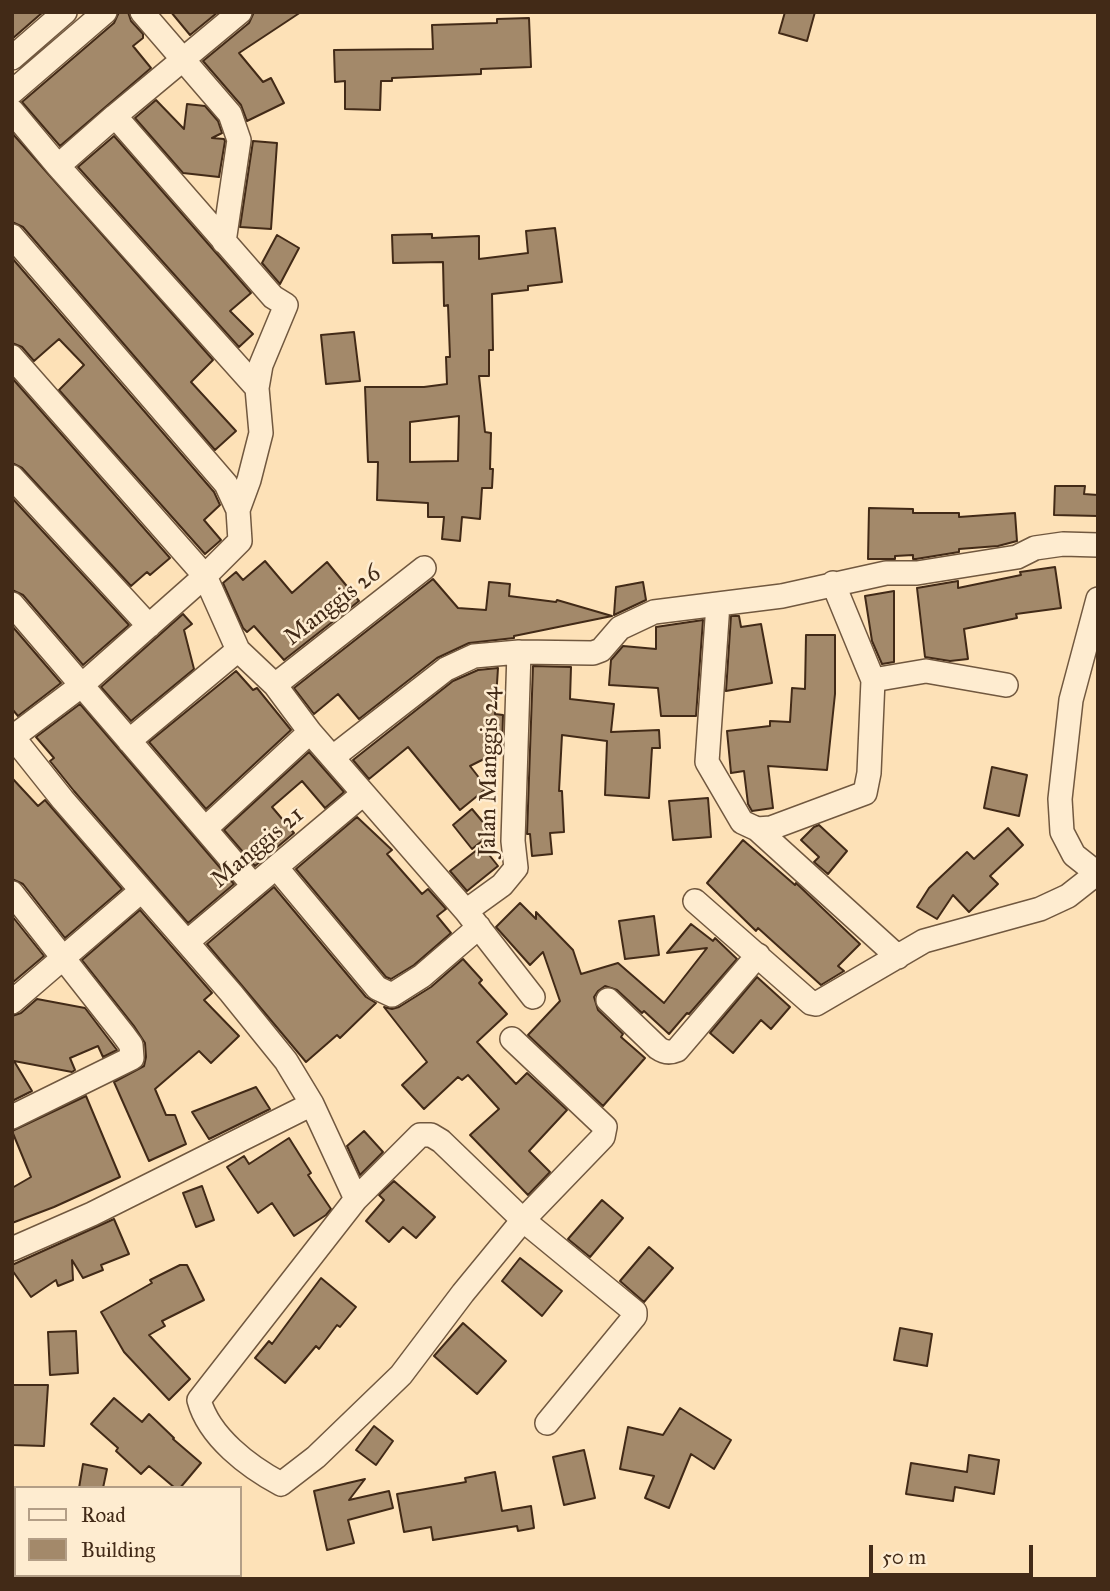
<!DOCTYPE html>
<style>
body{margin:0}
#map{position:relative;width:1110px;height:1591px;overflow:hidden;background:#fde1b7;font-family:"IM FELL Great Primer",serif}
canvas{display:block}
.frame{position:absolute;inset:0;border:14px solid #422a17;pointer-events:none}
.legend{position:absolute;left:14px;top:1486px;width:228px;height:91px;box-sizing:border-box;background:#feecd0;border:2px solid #b39e86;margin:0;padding:9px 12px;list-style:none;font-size:21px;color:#422a17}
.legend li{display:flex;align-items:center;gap:14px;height:35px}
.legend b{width:35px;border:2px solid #b39e86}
.scale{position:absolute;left:869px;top:1545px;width:164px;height:32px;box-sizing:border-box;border:4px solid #422a17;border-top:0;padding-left:9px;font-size:21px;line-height:24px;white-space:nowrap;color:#422a17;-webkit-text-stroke:5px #feecd0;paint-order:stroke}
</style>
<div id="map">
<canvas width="1110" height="1591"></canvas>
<div class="frame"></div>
<ul class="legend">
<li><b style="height:9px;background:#feecd0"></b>Road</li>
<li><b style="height:19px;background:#a3896a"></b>Building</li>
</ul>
<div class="scale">50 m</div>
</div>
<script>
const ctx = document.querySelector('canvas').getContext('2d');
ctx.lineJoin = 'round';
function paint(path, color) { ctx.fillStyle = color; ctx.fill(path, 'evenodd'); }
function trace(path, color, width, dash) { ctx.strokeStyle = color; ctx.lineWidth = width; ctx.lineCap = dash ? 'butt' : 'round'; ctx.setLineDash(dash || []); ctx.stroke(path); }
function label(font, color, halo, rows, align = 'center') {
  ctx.font = font + ' "IM FELL Great Primer",serif'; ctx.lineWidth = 5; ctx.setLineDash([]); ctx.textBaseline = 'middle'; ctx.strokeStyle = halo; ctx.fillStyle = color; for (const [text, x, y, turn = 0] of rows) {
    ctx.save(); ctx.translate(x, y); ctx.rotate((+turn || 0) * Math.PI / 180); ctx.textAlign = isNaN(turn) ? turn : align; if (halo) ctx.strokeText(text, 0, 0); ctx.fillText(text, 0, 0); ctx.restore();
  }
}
const building = new Path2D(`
 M12,12H43L12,39Z
 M119,12H128L131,21L143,34V38L133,46L151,68L60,146L22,102L114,23Z
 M171,12H218L190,35Z
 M254,12H301L239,53L263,82L271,78L284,103L247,121L241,105L203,61L249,23Z
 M785,12H815L807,41L779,33Z
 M529,18L531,67L481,69V74L392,78V81H381L380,110L345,109V81L335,82L334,50L433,49L432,25L497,23V19Z
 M156,100L184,129L187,104L205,106L218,121L222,133L212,138L224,139L225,141L219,177L183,173L135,118Z
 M12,133L213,360L191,382L236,431L215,450L23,227L12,222Z
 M114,136L251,293L230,311L253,334L239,347L78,167Z
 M253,141L277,143L271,229L240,227Z
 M555,228L562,282L528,286V290L492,294L493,350H489V376H479L485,432L491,433L490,469H493L492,488H482L480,519L462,517L460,541L442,539L444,517H428V503L377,500L378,462H368L365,387H424L447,384L446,357H450L448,305L444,306L443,262L393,263L392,235L432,234V238L479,236V259L528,253L526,231ZM459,416L458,461L410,462V422Z
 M277,235L299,248L280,284L262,263Z
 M12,258L214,492L220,505L204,520L221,540L205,554L59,390L84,365L59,339L34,361L22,347L12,343Z
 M354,332L360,381L326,384L321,335Z
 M12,378L170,558L150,575L147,572L131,586L22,468L12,463Z
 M1055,486H1085L1084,494L1098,495V516L1054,515Z
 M12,498L129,625L83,665L23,595L12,590Z
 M869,508L913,509V513H959V517L1015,513L1017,541L998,546L959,549V552L916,559H913V555L895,556V559H868Z
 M265,561L292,593L327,562L359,601L284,660L254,626L247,632L243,628L223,583L236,572L243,580Z
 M1055,567L1061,608L1016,614L1017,618L964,629L968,659L950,661L925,657L917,588L958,581V588L1021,575L1020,572Z
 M433,579L458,608L486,610L489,582L510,584L509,596L556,602L557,600L612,616L514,636V638L469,643L437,658L359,719L338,694L314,714L294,688Z
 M643,582L646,600L614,615L616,587Z
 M894,591V662L882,664L872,641L865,596Z
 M183,614L192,624L184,630L194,669L131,721L101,687Z
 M731,616H739L741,627L761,624L772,683L726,691Z
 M703,620L696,716H661L658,688L609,685L611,660L623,646L656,649V627Z
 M12,626L61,683L18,716L12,709Z
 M806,635H835V694L827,770L768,766L773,808L752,811L748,804L744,771L731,773L727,731L770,726V721L790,722L792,688L805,689Z
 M533,666L571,667L570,699L614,704L611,732L659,730L660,748H652L649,798L605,795L607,741L562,735L559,791H562L564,832L550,833L552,854L532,856L530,834H527Z
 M498,668L495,714L503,715L502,750L470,766L487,788L460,810L408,747L369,779L353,760L453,681L478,670Z
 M236,671L253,690L257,688L291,730L206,809L149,742Z
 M80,704L234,884L188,923L74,791L50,761L54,758L36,737Z
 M309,752L344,792L325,808L302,781L272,807L294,833L255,866L224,830Z
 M992,767L1027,775L1019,816L984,808Z
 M12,778L38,806L45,800L122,889L65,938L23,884L12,879Z
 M708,798L711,837L673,840L669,801Z
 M472,809L492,833L472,849L453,825Z
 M357,817L392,850L387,854L422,894L428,889L446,909L437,916L451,933L414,965L391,979L386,977L296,869Z
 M819,825L847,851L828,874L814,862L819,857L801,840L814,827Z
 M1008,828L1023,845L990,876L998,884L969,912L953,895L937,919L917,907L929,888L967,852L974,859Z
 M743,840L795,885L796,883L860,944L838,966L844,971L821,985L758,928L756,931L707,883Z
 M482,846L498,866L467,891L450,871Z
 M274,887L366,997L376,1003L340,1038L337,1035L306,1062L207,944Z
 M520,903L536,919V912L573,950L581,974L618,963L664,1003L707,948L667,953L691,924L713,941L715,938L737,959L689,1014L687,1013L669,1034L644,1011L642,1013L617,990L605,986L598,991L594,997L598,1010L623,1034L621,1037L645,1058L603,1106L528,1035L560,1001L543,952L530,965L496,927Z
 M140,910L212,993L204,1000L239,1036L211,1063L199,1051L155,1089L166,1115H175L186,1144L149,1161L114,1082L144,1066L146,1057L145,1043L134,1026L82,960Z
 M12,916L44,956L12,983Z
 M654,916L659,955L625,959L619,921Z
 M463,959L482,980L479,983L507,1014L477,1042L516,1084L527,1073L567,1110L529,1151L550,1172L528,1195L470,1135L499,1109L468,1075L462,1080L458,1077L424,1109L402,1085L427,1062L384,1007L392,1009L399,1007L431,987Z
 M757,977L790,1007L771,1029L761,1020L733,1053L710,1033Z
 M37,999L85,1008L117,1050L103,1057L98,1046L70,1058L75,1070L72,1072L14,1061L32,1091L12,1101V1016L21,1013Z
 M256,1087L270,1109L209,1139L192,1112Z
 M86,1096L120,1177L54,1207L12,1223V1188L31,1177L12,1131Z
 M364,1131L383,1152L360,1175L347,1146Z
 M289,1138L311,1173L308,1175L331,1209L326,1215L294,1236L272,1203L258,1213L227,1167L244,1156L249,1164Z
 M394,1181L435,1217L416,1238L403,1227L389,1242L366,1221L384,1200L379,1195Z
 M202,1186L214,1220L196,1227L183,1193Z
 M602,1200L623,1218L590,1257L568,1239Z
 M114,1219L129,1254L101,1265L103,1270L83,1278L72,1260L73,1280L58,1286L56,1280L31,1297L12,1270V1265Z
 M649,1247L673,1268L644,1302L620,1281Z
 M520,1258L562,1291L542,1316L502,1281Z
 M180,1265H187L204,1300L162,1321L165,1326L149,1335L190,1379L169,1400L124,1352L101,1312L152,1283L150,1280Z
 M321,1278L356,1307L340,1327L337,1325L319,1349L316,1346L285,1383L255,1358L269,1341L272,1344Z
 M463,1323L506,1361L477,1394L434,1356Z
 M900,1328L932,1334L927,1366L894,1360Z
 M76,1331L78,1373L50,1375L48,1332Z
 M12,1385H48L44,1446L12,1445Z
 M114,1398L142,1422L149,1414L174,1438L173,1439L201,1463L180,1488H175L149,1466L141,1474L116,1451L118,1448L91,1424Z
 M680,1408L731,1440L714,1469L691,1454L669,1508L645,1498L654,1476L620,1469L628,1427L663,1435Z
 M374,1426L393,1441L376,1465L356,1450Z
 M584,1450L595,1498L564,1505L553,1457Z
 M969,1455L999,1460L994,1494L955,1487L953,1501L906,1494L911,1463L967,1472Z
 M83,1464L107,1469L103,1488H79Z
 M495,1472L502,1511L531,1506L534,1528L518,1531L517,1526L433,1540L431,1527L404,1532L397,1494L466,1482L465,1478Z
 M365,1479L349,1500L389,1491L393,1508L348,1520L354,1543L327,1550L314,1491Z`);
const street = new Path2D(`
 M142,12L230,114L239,140L224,242
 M12,58L65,12
 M12,92L105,12
 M12,111L58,166L257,388
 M115,116L273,297L286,305L261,365L257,388L261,433L249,480L238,510
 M58,166L115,116L240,12
 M12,236L226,484L238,510L240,541L205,576L238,650L275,685L310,732L466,911L533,997
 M12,357L205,576L82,685L13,737
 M12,477L149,626
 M1098,599L1071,700L1060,799L1062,832L1074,855L1098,874
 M12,604L253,885
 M718,604L707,762L742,822L757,829L898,957
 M873,680L926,671L1006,685
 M275,685L424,568
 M12,736L63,800L231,993L286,1061L312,1104L92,1214L12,1249
 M129,741L238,650
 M333,757L446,669L474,656L519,652L593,653L601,650L620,628L654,612L782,596L886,573H917L1017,557L1035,548L1063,544L1098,545
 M206,828L310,732
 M757,829L771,828L865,793L869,773L873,680L833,583
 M276,867L377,988L392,995L422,976L479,927
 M12,893L123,1034L131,1045L132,1058L12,1117
 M695,901L811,1003L816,1004L924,941L1040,909L1068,896L1096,874
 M466,911L502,885L516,868L513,841L519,652
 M187,942L363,794
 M608,1000L658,1048C665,1053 670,1053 677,1050L758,955
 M12,1002L141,891
 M312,1104L356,1199L420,1135H431L441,1141L523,1220L635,1312V1316L547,1423
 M356,1199L199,1400C209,1437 249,1467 281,1484L316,1457L401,1375L463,1293L523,1220L603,1137L605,1127L512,1039`);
const streetNames = [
 ["Manggis 26",333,606,-38],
 ["Jalan Manggis 24",490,772,-89],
 ["Manggis 21",258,848,-40]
];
paint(building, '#a3896a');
trace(building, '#422a17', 2);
trace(street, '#71583f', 26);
trace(street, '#feecd0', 23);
label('24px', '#422a17', '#feecd0', streetNames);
</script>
